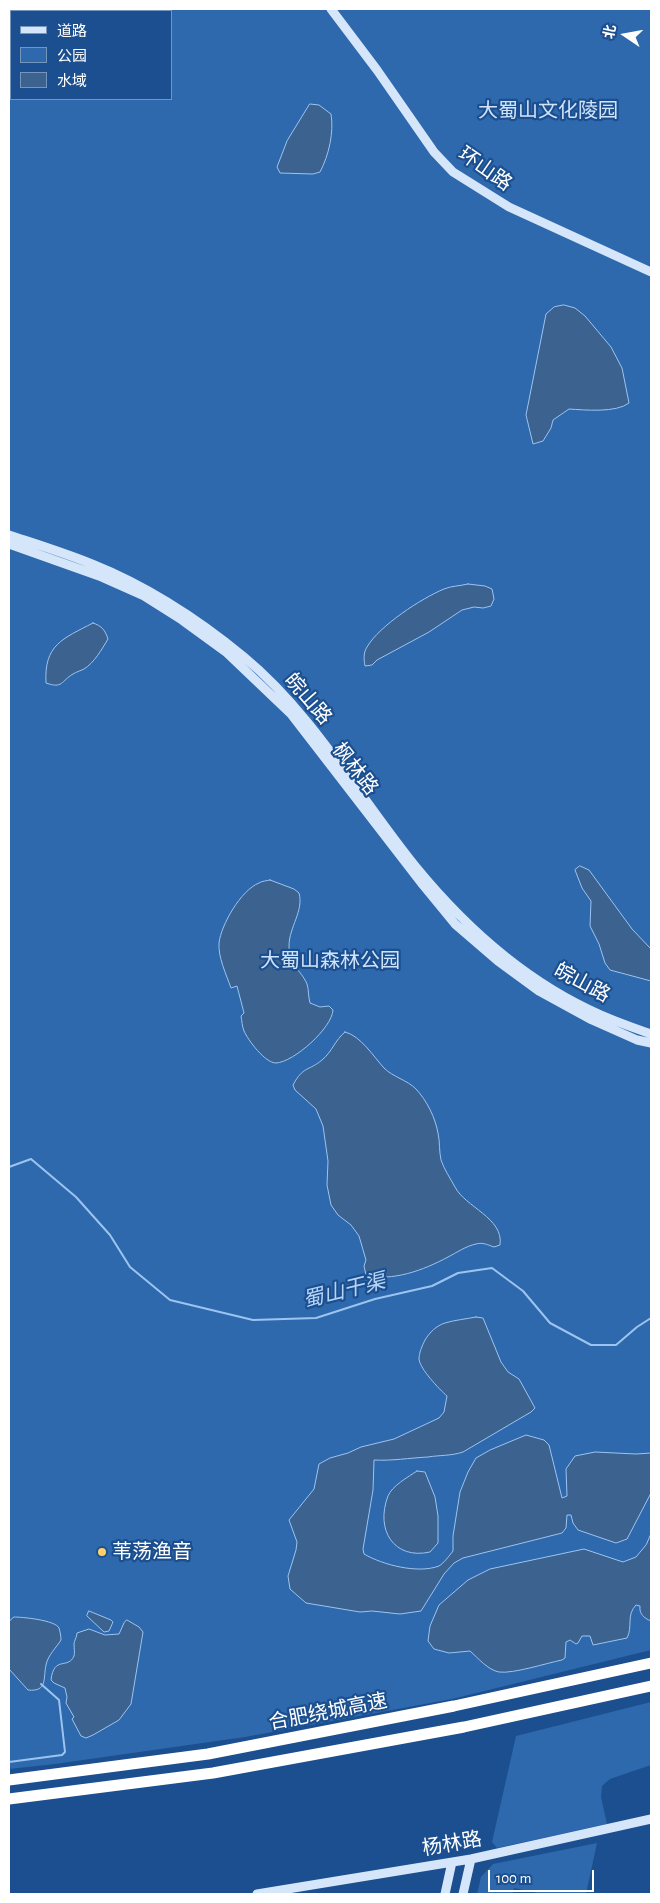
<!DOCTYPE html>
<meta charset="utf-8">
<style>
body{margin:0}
#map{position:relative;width:660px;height:1903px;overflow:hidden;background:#1b4f8f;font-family:"Alegreya Sans","Noto Sans SC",sans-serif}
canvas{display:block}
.frame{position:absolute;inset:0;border:10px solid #fff;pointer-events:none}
.legend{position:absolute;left:10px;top:10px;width:162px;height:90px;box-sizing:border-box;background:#1b4f8f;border:1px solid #7695bc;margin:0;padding:6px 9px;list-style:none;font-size:15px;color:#fff}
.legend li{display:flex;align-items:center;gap:10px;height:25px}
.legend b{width:25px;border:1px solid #7695bc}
.north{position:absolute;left:600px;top:10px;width:50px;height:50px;-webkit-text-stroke:4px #1b4f8f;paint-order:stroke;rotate:282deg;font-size:14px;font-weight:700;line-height:20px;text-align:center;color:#fff}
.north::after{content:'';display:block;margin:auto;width:18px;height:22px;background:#fff;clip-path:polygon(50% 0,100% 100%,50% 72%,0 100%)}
.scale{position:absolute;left:488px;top:1870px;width:106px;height:22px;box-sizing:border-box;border:2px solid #fff;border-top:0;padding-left:6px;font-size:15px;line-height:18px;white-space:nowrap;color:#fff;-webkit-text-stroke:4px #1b4f8f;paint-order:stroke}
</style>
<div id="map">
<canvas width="660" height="1903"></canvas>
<div class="frame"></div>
<ul class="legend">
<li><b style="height:6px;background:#d6e6fa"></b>道路</li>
<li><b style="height:14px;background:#2e69ad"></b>公园</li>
<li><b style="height:14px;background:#3c6290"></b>水域</li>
</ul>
<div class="north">北</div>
<div class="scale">100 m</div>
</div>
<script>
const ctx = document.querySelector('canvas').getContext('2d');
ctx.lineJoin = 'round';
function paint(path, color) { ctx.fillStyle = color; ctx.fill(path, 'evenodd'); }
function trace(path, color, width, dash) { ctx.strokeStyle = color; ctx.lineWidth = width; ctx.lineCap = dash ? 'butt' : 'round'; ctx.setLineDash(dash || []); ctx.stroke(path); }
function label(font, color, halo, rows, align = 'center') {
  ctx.font = font + ' "Alegreya Sans","Noto Sans SC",sans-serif'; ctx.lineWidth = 4.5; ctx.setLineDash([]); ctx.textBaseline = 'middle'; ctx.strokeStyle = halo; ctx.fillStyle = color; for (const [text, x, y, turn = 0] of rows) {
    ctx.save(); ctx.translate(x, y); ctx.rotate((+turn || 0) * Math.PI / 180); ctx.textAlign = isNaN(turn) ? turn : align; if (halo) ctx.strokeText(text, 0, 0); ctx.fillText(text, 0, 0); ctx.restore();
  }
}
const green = new Path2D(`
 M9,9H651V1650L452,1699L245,1737L55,1764L9,1769ZM11,11H171V99H11Z
 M651,1702V1765L610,1779L602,1786L601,1797L607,1824L497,1848L492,1842L516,1736Z
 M597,1843L586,1894H542L514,1888L513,1894H477L481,1877L493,1864Z`);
const water = new Path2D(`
 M310,104L319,105L331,114C334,132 329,155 320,172L313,174L280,173L277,167L287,141Z
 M564,305L575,308L585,316L611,347L622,368L629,403C616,413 585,410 569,409L553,420L551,428L543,441L533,444L526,415L546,314L554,307Z
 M468,584L485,586L492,589L494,599L491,606L483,608L474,607L462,610L429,632L377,660L372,665L365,666C364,660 363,653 367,647C379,626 422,598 444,589C451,586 460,586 468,584Z
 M93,623C102,626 105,630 108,639C102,649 94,663 84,669C80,671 76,672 73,674C61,681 63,689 46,683C44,645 62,639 93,623Z
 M580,866L589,870L632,929L651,949V981L610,970L605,963L599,944L590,926L591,901L582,888L575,870Z
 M270,880L294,889L299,893C304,911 289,927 289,946C289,967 300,968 307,984C309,990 308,996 310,1003L320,1007L329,1006L333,1010C332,1028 294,1062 276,1063C265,1063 248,1040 244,1031C242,1026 242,1021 241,1016L244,1013L237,986L231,988C226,974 218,957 219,943C221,925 241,890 259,883C262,881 266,881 270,880Z
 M345,1032C361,1036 373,1056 384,1068C393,1077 407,1080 416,1089C427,1101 435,1117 438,1133C440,1142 439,1151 441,1160C444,1169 450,1178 455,1187C465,1207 504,1218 500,1245L494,1247C488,1245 483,1242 476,1244C466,1246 456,1253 448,1257C424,1270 392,1282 366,1275L364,1266L366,1260L359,1236L351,1225L338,1215L331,1205L327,1185L328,1161L323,1126L316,1109L295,1090L293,1085C303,1066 309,1071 322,1060C332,1052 335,1040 345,1032Z
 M476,1317L483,1318L501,1362L508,1372L519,1379L535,1408L531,1412L463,1452C451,1456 440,1455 428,1457C409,1458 392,1461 374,1460L373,1490L363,1549L364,1554C383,1565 418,1574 439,1566C444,1563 449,1556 453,1551V1536L460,1492L468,1472L476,1458L490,1450L526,1435L544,1440L549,1445L562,1498L567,1496L566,1469L575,1456L595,1452L636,1454L651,1453V1493L627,1539L616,1543L578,1530L573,1523L571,1515H567L566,1528L562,1533L463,1558L454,1563L444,1574L421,1611L400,1614L372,1611L360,1612L306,1603L290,1589L288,1576L296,1550L297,1542L289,1520L314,1489L319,1464L330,1458L348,1453L361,1447L394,1439L439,1418L444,1412L447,1396C439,1389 420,1369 419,1359C419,1353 422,1346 425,1340C430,1332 436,1326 445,1323C455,1320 466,1319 476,1317Z
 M417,1471L425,1472L435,1497L438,1516V1543L430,1552C394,1560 375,1530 388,1496C392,1486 408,1477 417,1471Z
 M651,1534V1621C644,1618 639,1614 640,1606L636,1605C626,1615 633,1627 627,1638L593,1645L590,1636H582L578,1643L576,1644L570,1640L566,1642L565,1658L562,1660C547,1663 513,1674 499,1672C488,1670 478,1658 470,1651L449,1653L434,1649L428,1641L430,1626L439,1605L468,1580L490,1569L584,1549L623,1562L636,1557L646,1545Z
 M89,1611L111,1620L113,1622L109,1631L104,1632L87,1616Z
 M14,1617C22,1617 55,1620 59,1628C60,1631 61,1637 61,1640C56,1648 48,1655 46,1665C43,1678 48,1692 28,1690L9,1669V1622Z
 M127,1620L139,1627L143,1632L131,1704L119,1720L93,1735L86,1738L81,1736L72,1719L74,1717L66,1703L67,1697L65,1688L54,1683L51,1680C54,1655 68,1670 74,1656C75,1653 74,1648 74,1644C74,1641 77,1637 77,1633L89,1629L105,1635L119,1634L124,1623Z`);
const stream = new Path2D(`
 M9,1167L31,1159L76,1197L110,1235L130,1267L170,1300L253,1320L316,1318L375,1299L432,1286L458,1273L492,1268L523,1291L550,1323L591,1345H616L637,1327L651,1318
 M9,1762L62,1755L65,1752L59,1700L41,1684`);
const secondary = new Path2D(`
 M331,9L377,70L434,152L453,172L509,207L651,272
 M9,535C36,544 65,553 92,564C147,586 199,620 244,657C313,714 360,798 416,867C466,928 528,983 601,1015C617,1022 634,1028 651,1034
 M9,544L99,576L144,596L182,620L226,652L291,714L423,885L455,924L498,961L539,991L592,1020L637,1040L651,1043
 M257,1894L471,1859L651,1819
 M445,1894L452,1862
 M463,1894L471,1859`);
const highway = new Path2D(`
 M9,1780L208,1754L454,1706L651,1663
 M9,1799L213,1773L464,1727L651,1686`);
const markers = [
 [102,1552,5,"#ffd166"]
];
const parkNames = [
 ["大蜀山文化陵园",548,111],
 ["大蜀山森林公园",330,961]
];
const streetNames = [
 ["环山路",485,169,35],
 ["皖山路",308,699,49],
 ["枫林路",355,769,52],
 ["皖山路",582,983,28],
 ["合肥绕城高速",328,1712,-11],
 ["杨林路",452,1844,-10]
];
const poiNames = [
 ["苇荡渔音",112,1552]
];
const waterNames = [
 ["蜀山干渠",344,1291,-14]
];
paint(green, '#2e69ad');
paint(water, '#3c6290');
trace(water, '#9cc4f0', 1);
trace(stream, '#9cc4f0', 2);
trace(secondary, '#d6e6fa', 9);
trace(highway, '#fff', 11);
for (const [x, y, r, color] of markers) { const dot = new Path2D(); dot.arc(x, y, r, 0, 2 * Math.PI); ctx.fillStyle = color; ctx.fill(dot); trace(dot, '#1b4f8f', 2); }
label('20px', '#cfe3fa', '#1b4f8f', parkNames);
label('20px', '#fff', '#1b4f8f', streetNames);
label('20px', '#fff', '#1b4f8f', poiNames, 'left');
label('italic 21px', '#b5d3f5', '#1b4f8f', waterNames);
</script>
